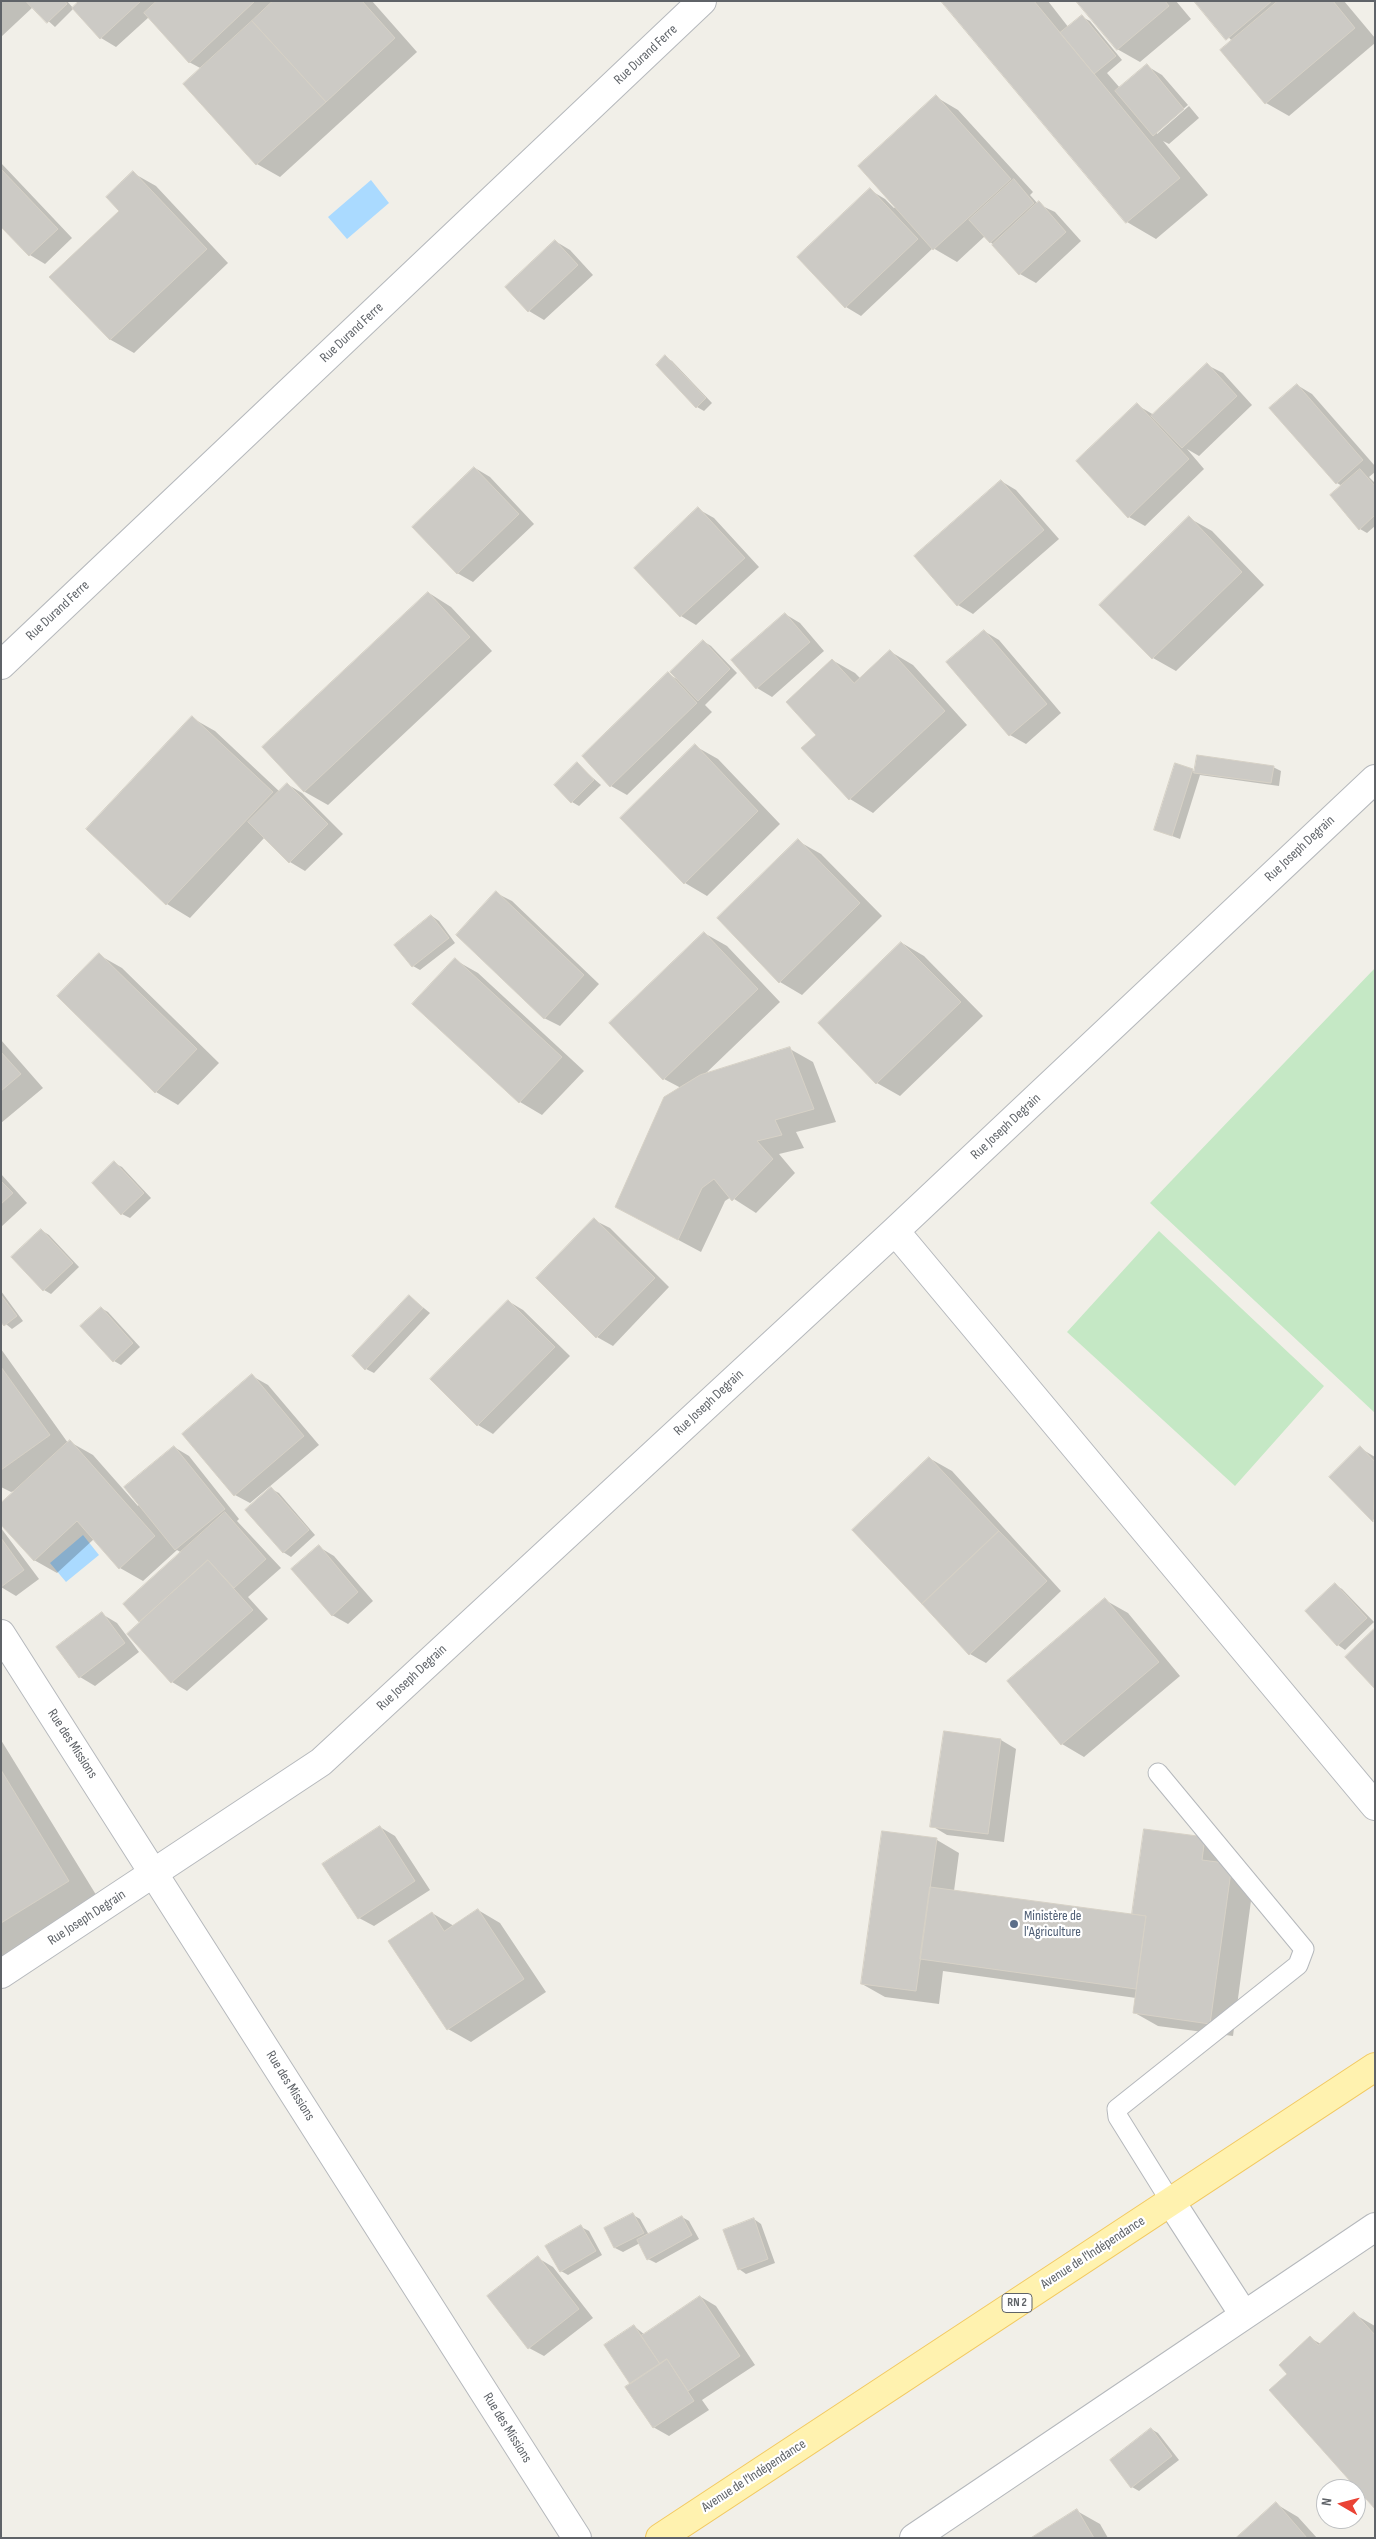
<!DOCTYPE html>
<meta charset="utf-8">
<style>
body{margin:0}
#map{position:relative;width:1376px;height:2539px;overflow:hidden;background:#f1efe8;font-family:"Sofia Sans Condensed",sans-serif}
canvas{display:block}
.frame{position:absolute;inset:0;border:2px solid #5f6368;pointer-events:none}
.north{position:absolute;left:1316px;top:2479px;width:50px;height:50px;box-sizing:border-box;background:#fff;border:1px solid #bfc1c3;border-radius:50%;rotate:278deg;font-size:14px;font-weight:700;line-height:20px;text-align:center;color:#5f6368}
.north::after{content:'';display:block;margin:auto;width:18px;height:22px;background:#ea4335;clip-path:polygon(50% 0,100% 100%,50% 72%,0 100%)}
</style>
<div id="map">
<canvas width="1376" height="2539"></canvas>
<div class="frame"></div>
<div class="north">N</div>
</div>
<script>
const ctx = document.querySelector('canvas').getContext('2d');
ctx.lineJoin = 'round';
function paint(path, color) { ctx.fillStyle = color; ctx.fill(path, 'evenodd'); }
function trace(path, color, width, dash) { ctx.strokeStyle = color; ctx.lineWidth = width; ctx.lineCap = dash ? 'butt' : 'round'; ctx.setLineDash(dash || []); ctx.stroke(path); }
function label(font, color, halo, rows, align = 'center') {
  ctx.font = font + ' "Sofia Sans Condensed",sans-serif'; ctx.lineWidth = 4.5; ctx.setLineDash([]); ctx.textBaseline = 'middle'; ctx.strokeStyle = halo; ctx.fillStyle = color; for (const [text, x, y, turn = 0] of rows) {
    ctx.save(); ctx.translate(x, y); ctx.rotate((+turn || 0) * Math.PI / 180); ctx.textAlign = isNaN(turn) ? turn : align; if (halo) ctx.strokeText(text, 0, 0); ctx.fillText(text, 0, 0); ctx.restore();
  }
}
const green = new Path2D(`
 M1375,968V1413L1150,1203Z
 M1159,1231L1324,1386L1235,1486L1067,1332Z`);
const water = new Path2D(`
 M371,180L389,203L347,239L328,217Z
 M83,1535L99,1555L66,1582L50,1563Z`);
const shadow = new Path2D(`
 M1,1H67L73,8L78,4L76,1H372L417,52L280,177L257,164L202,69L189,62L149,17L116,47L101,38L74,8L55,27L33,7L1,37Z
 M943,1H1048L1069,28L1082,17L1090,21L1122,60L1107,73L1120,88L1147,66L1162,75L1188,105L1157,131V134L1189,106L1199,118L1169,144L1163,141L1208,195L1156,239L1127,222Z
 M1078,1H1176L1191,19L1140,62L1117,49Z
 M1196,1H1344L1375,38V43L1289,116L1266,103L1232,41Z
 M936,97L958,110L1033,192L1030,195L1038,204L1055,212L1081,241L1036,283L1020,274L985,236L957,262L933,248L861,316L846,307L870,190L885,199L894,208L896,207Z
 M1,163L72,238L45,264L30,255L1,225Z
 M133,173L156,186L228,263L134,353L111,340L51,277L121,211Z
 M555,241L570,250L593,275L544,320L529,311Z
 M665,357L672,361L712,403L704,411L697,407Z
 M1207,365L1223,373L1252,405L1199,456L1187,449L1204,469L1145,526L1129,517L1078,461L1137,405L1154,415Z
 M1297,385L1312,394L1375,466V472L1369,477L1375,483V526L1367,533L1360,529L1342,486L1337,483L1271,408Z
 M475,468L490,477L534,524L473,582L457,573Z
 M1001,481L1016,490L1059,539L973,614L958,605Z
 M698,509L714,518L759,567L696,625L681,616Z
 M1189,518L1212,531L1264,585L1176,671L1153,658Z
 M429,593L451,607L492,651L328,805L305,792L264,747Z
 M785,614L800,623L824,651L772,697L757,688L733,660Z
 M984,631L999,640L1061,713L1026,744L1010,735Z
 M703,641L711,646L737,673L705,705L712,712L627,795L611,786L584,756L668,674L677,679Z
 M891,652L913,665L967,725L873,813L850,799L803,748L818,735L832,660L855,673L861,679Z
 M192,718L215,731L280,792L287,784L302,793L343,834L305,871L290,862L265,837L190,918L167,904L88,829Z
 M695,746L718,759L780,824L707,896L685,883Z
 M577,764L601,785L579,806L572,802Z
 M1273,767L1281,771L1279,786L1200,775L1180,839L1156,830L1192,770L1196,772Z
 M798,841L821,854L882,916L802,995L780,982Z
 M496,893L512,901L599,984L560,1026L544,1018Z
 M432,916L439,921L455,943L420,970L413,966Z
 M704,933L727,946L780,1002L704,1075L790,1049L813,1062L836,1122L796,1132L804,1148L779,1154L795,1173L756,1213L731,1197L725,1201L701,1252L639,1219L681,1088L664,1079Z
 M902,943L924,956L983,1016L900,1096L877,1083L820,1024Z
 M99,955L122,968L219,1063L178,1105L156,1092Z
 M455,960L478,973L584,1071L542,1115L520,1102Z
 M1,1040L43,1088L1,1123Z
 M114,1163L122,1167L151,1198L130,1218L122,1214L93,1183Z
 M1,1174L27,1203L1,1227Z
 M594,1220L610,1228L669,1287L613,1346L597,1337Z
 M41,1230L49,1235L79,1267L51,1294L44,1290Z
 M1,1291L23,1321L12,1329L1,1320Z
 M409,1296L430,1313L374,1373L366,1369Z
 M508,1301L523,1310L570,1356L493,1434L478,1425L431,1379Z
 M101,1308L108,1312L140,1347L121,1365L114,1361Z
 M1,1349L68,1443L70,1442L93,1455L138,1506L174,1447L189,1456L239,1519L237,1521L281,1568L248,1597L268,1619L187,1691L172,1682L128,1634L141,1623L125,1605L182,1553L177,1550L143,1581L120,1568L94,1539L57,1573L34,1560L18,1490L11,1492L1,1487Z
 M252,1376L268,1385L319,1445L250,1503L235,1495Z
 M1360,1448L1375,1457V1521L1331,1477Z
 M929,1458L952,1471L1061,1591L986,1663L970,1654Z
 M271,1489L279,1493L315,1535L291,1557L283,1552Z
 M1,1528L39,1579L16,1596L1,1587Z
 M319,1547L334,1556L373,1601L348,1624L332,1615Z
 M1335,1585L1342,1589L1374,1622L1345,1650L1338,1645Z
 M1105,1600L1128,1613L1180,1676L1084,1757L1062,1744Z
 M102,1614L117,1623L139,1652L95,1686L80,1677Z
 M1,1740L98,1898L1,1958Z
 M1001,1740L1016,1749L1004,1842L947,1835L932,1826Z
 M380,1827L395,1836L430,1890L374,1926L359,1918Z
 M1145,1830L1205,1839L1254,1878L1233,2036L1158,2026L1135,2013L1136,1998L943,1971L939,2004L885,1997L862,1984L937,1840L959,1853L954,1891L1133,1916Z
 M478,1910L500,1923L546,1992L471,2042L448,2029L432,1913L454,1926Z
 M633,2215L640,2219L649,2235L682,2217L689,2221L699,2239L656,2263L648,2259L640,2243L623,2252L615,2248L605,2229Z
 M754,2219L761,2224L775,2263L746,2274L739,2269Z
 M581,2227L589,2231L602,2255L568,2275L561,2271Z
 M538,2258L553,2267L593,2318L544,2356L529,2348Z
 M701,2297L716,2306L755,2365L702,2400L709,2410L669,2436L653,2427L631,2384L634,2326L645,2335Z
 M1354,2314L1375,2326V2507L1288,2374L1310,2338L1321,2344Z
 M1151,2429L1158,2433L1179,2460L1139,2491L1132,2487Z
 M1276,2504L1298,2517L1317,2538H1237Z
 M1077,2511L1100,2524L1108,2538H1033Z`);
const building = new Path2D(`
 M26,1H65L67,4L47,23Z
 M79,1H141L100,39L72,8Z
 M157,1H255L189,63L144,13Z
 M273,1H362L395,38L326,102L252,21Z
 M941,1H1034L1180,178L1126,223Z
 M1076,1H1165L1169,6L1117,50Z
 M1194,1H1272L1226,40Z
 M1278,1H1333L1355,28L1265,104L1220,50Z
 M1082,15L1116,56L1094,74L1060,33Z
 M252,21L326,102L256,165L183,84Z
 M1147,64L1184,109L1153,136L1115,91Z
 M936,95L1011,179L933,250L858,166Z
 M1,169L58,229L29,256L1,227Z
 M133,171L207,249L110,340L49,277L119,211L106,197Z
 M1014,179L1034,203L990,243L969,220Z
 M870,188L918,239L845,308L797,257Z
 M1039,201L1066,232L1019,275L992,245Z
 M555,240L578,265L528,312L505,287Z
 M665,355L706,398L696,408L656,365Z
 M1207,363L1237,396L1182,448L1151,416Z
 M1297,384L1363,460L1336,484L1269,408Z
 M1137,403L1189,459L1128,518L1076,461Z
 M474,467L519,514L457,574L412,527Z
 M1360,469L1375,486V515L1359,530L1330,495Z
 M1001,480L1044,530L957,606L914,556Z
 M698,507L745,558L680,617L634,568Z
 M1189,516L1242,572L1152,659L1099,605Z
 M428,592L470,637L304,792L262,747Z
 M785,613L810,642L756,689L731,660Z
 M984,630L1047,704L1009,736L946,662Z
 M703,640L730,669L698,701L670,672Z
 M890,650L945,711L849,800L801,748L816,735L786,702L832,659L854,683Z
 M668,672L697,703L610,787L582,756Z
 M192,716L273,792L166,905L86,829Z
 M695,744L758,811L684,884L620,818Z
 M1197,755L1274,766L1271,783L1194,773Z
 M577,762L594,780L571,803L554,785Z
 M1175,763L1193,769L1172,836L1154,830Z
 M287,783L328,824L289,863L248,822Z
 M798,839L860,903L779,983L717,918Z
 M496,891L584,975L544,1019L456,935Z
 M431,915L449,938L412,967L394,945Z
 M704,932L758,989L663,1080L609,1023Z
 M901,942L961,1002L876,1084L818,1023Z
 M99,953L197,1049L155,1093L57,996Z
 M455,958L562,1057L519,1103L412,1004Z
 M790,1047L814,1109L775,1120L782,1135L757,1141L773,1159L732,1201L714,1179L702,1188L678,1240L615,1207L664,1097L700,1075Z
 M1,1052L21,1074L1,1091Z
 M114,1161L144,1193L121,1215L92,1183Z
 M1,1181L13,1193L1,1204Z
 M594,1218L655,1278L596,1338L536,1278Z
 M41,1229L73,1263L43,1291L11,1257Z
 M1,1295L17,1316L4,1326L1,1322Z
 M409,1295L423,1308L365,1370L352,1356Z
 M508,1300L555,1347L477,1426L430,1379Z
 M101,1307L133,1343L113,1362L80,1326Z
 M1,1367L50,1435L1,1470Z
 M252,1374L304,1436L234,1496L182,1434Z
 M70,1440L155,1536L119,1569L77,1521L34,1561L1,1525V1503Z
 M174,1446L225,1509L175,1550L124,1487Z
 M1360,1446L1375,1462L1373,1522L1329,1477Z
 M929,1457L999,1531L922,1604L852,1530Z
 M271,1487L309,1530L283,1553L245,1510Z
 M225,1512L266,1559L234,1588L208,1560L139,1622L123,1604Z
 M999,1531L1047,1581L969,1655L922,1604Z
 M1,1538L24,1570L1,1587Z
 M319,1545L358,1592L332,1616L291,1569Z
 M208,1560L253,1610L171,1683L127,1634Z
 M1335,1583L1367,1618L1337,1646L1305,1611Z
 M1105,1598L1159,1662L1061,1745L1007,1681Z
 M102,1612L125,1643L79,1678L56,1647Z
 M1374,1629H1375V1689L1345,1657Z
 M944,1731L1001,1739L988,1834L930,1827Z
 M1,1770L69,1881L1,1923Z
 M380,1826L415,1881L358,1919L322,1864Z
 M1144,1829L1205,1837L1202,1860L1232,1864L1210,2024L1133,2013L1146,1916L1132,1914Z
 M882,1831L937,1838L916,1991L861,1984Z
 M930,1887L1146,1916L1136,1989L920,1959Z
 M478,1909L524,1979L447,2030L388,1941L432,1912L444,1931Z
 M633,2213L644,2233L614,2248L604,2228Z
 M682,2216L692,2235L647,2260L637,2240Z
 M754,2218L768,2259L738,2270L723,2230Z
 M581,2225L596,2251L560,2272L545,2246Z
 M538,2256L579,2309L528,2349L487,2296Z
 M700,2296L740,2356L688,2391L667,2359L660,2364L641,2336Z
 M1354,2312L1375,2335V2509L1269,2390L1287,2374L1279,2365L1310,2336L1318,2345Z
 M634,2325L660,2364L630,2384L604,2345Z
 M667,2359L694,2401L653,2428L625,2387Z
 M1151,2428L1172,2456L1131,2488L1110,2460Z
 M1276,2502L1307,2538H1236Z
 M1077,2509L1094,2538H1031Z`);
const lane = new Path2D(`
 M1158,1773L1304,1949L1298,1965L1117,2109L1118,2117L1171,2202`);
const street = new Path2D(`
 M1,665L702,1
 M895,1231L1375,1806
 M1,1634L577,2538
 M1,1974L321,1762L895,1231L1375,779
 M1171,2202L1244,2315
 M914,2538L1375,2227`);
const primary = new Path2D(`
 M660,2538L1375,2067`);
const markers = [
 [1014,1924,5,"#5c6f8a"]
];
const shields = [
 [1017,2303,30]
];
const shieldNames = [
 ["RN 2",1017,2303]
];
const streetNames = [
 ["Rue Durand Ferre",646,55,-43],
 ["Rue Durand Ferre",352,333,-43],
 ["Rue Durand Ferre",58,611,-43],
 ["Rue Joseph Degrain",1300,849,-43],
 ["Rue Joseph Degrain",1006,1127,-43],
 ["Rue Joseph Degrain",709,1403,-43],
 ["Rue Joseph Degrain",412,1678,-43],
 ["Rue des Missions",72,1744,57],
 ["Rue Joseph Degrain",87,1918,-33],
 ["Rue des Missions",290,2086,58],
 ["Avenue de l'Indépendance",1093,2253,-33],
 ["Rue des Missions",507,2428,58],
 ["Avenue de l'Indépendance",754,2476,-33]
];
const serviceNames = [
 ["Ministère de",1024,1916],
 ["l'Agriculture",1024,1932]
];
paint(green, '#c5e8c5');
paint(water, '#aadaff');
paint(shadow, '#0003');
paint(building, '#cccac5');
trace(building, '#d6d1c6', 1);
trace(lane, '#b5b8bc', 21);
trace(street, '#b5b8bc', 30);
trace(primary, '#f2c960', 30);
trace(lane, '#fff', 19);
trace(street, '#fff', 28);
trace(primary, '#fff2af', 28);
for (const [x, y, r, color] of markers) { const dot = new Path2D(); dot.arc(x, y, r, 0, 2 * Math.PI); ctx.fillStyle = color; ctx.fill(dot); trace(dot, '#fff', 2); }
for (const [x, y, w] of shields) { const box = new Path2D(); box.roundRect(x - w / 2, y - 9.5, w, 19, 4); ctx.fillStyle = '#fff'; ctx.fill(box); trace(box, '#5f6368', 1); }
label('bold 12px', '#5f6368', null, shieldNames);
label('14px', '#5f6368', '#fff', streetNames);
label('14px', '#4e5e75', '#fff', serviceNames, 'left');
</script>
